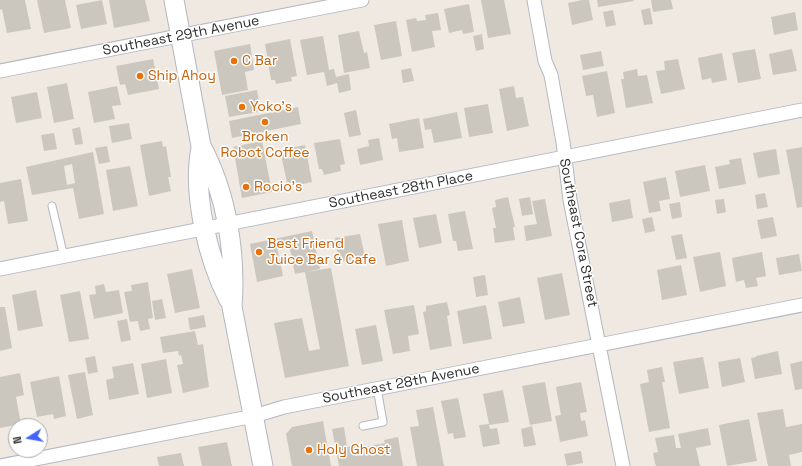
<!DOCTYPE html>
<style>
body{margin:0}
#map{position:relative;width:802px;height:466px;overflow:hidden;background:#efe9e1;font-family:"Space Grotesk",sans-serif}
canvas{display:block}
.north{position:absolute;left:8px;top:418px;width:40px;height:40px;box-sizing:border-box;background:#fff;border:1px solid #ababab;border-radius:50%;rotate:259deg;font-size:11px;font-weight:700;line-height:16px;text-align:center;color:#2e2e2e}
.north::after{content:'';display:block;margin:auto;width:14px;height:18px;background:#4264fb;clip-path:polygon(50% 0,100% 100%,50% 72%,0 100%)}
</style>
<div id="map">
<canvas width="802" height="466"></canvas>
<div class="north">N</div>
</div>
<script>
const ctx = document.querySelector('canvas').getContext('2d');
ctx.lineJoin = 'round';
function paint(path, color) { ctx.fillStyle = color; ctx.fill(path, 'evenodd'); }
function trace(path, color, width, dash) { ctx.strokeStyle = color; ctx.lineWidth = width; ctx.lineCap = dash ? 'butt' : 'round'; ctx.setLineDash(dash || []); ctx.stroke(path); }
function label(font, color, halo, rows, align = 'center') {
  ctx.font = font + ' "Space Grotesk",sans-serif'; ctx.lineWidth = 3; ctx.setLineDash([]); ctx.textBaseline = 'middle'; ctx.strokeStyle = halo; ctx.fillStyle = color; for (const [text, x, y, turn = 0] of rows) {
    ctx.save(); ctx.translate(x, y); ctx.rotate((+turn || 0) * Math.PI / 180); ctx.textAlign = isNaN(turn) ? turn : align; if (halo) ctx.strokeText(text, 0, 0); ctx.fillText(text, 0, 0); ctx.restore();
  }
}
const building = new Path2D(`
 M0,0H25L31,29L7,33L2,9L0,10Z
 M37,0H65L71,28L44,33Z
 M102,0L107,24L81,29L76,5Z
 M109,0H145L150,21L114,28Z
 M481,0H504L511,34L488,38Z
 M582,0H589L593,20L572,25L568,3Z
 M597,0H633L634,1L598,7Z
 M651,0H671L673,9L653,12Z
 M469,4L474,32L463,34L462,30L449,33L444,9Z
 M650,8L653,24L644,25L641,10Z
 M613,10L616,25L606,27L603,12Z
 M795,12L798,30L774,35L771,17Z
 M438,13L441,30L432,31L435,47L412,52L406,20L416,18L417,21L426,20L425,15Z
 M396,21L402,56L381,60L374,25Z
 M359,31L364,53L367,52L370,68L344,73L338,35Z
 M482,34L484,49L476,51L473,36Z
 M323,36L329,70L334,69L336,77L349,74L351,90L339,93L337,83L327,86L324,72L307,75L300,40Z
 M290,39L297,76L291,77L292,81L276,84L275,80H271L265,44Z
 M250,44L254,70L245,72L248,90L222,95L214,51Z
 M755,49L761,79L738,83L732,53Z
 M792,49L797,71L773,75L769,54Z
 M601,51L604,66L583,70L580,55Z
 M722,53L727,80L712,83L711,78L702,80L698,58Z
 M153,59L159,89L128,95L125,84L120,85L116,66Z
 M678,59L685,89L661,94L656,71L665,70L664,61Z
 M411,68L414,81L403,83L401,70Z
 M637,69L638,76L647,75L653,103L626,108L621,79H624L623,72Z
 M607,71L615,113L597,117L593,95L586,96L582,76Z
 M67,83L74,119L54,123L47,87Z
 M117,86L121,105L112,106L115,119L94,123L88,92Z
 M514,86L516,98L523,97L529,126L507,131L499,89Z
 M257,90L259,101H256L258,112L229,117L225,96Z
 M37,92L42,118L16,123L11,97Z
 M488,104L493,133L469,137L464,108Z
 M298,107L301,124L232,138L229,121Z
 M356,110L361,135L349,137L344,113Z
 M457,112L462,138L434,143L431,129L425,130L423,119Z
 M419,118L424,148L399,152L397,138L392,139L389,124Z
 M129,123L132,139L112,143L109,126Z
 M80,127L83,144L75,145L72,129Z
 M54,133L57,149L44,151L41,135Z
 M379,138L383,160L360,165L357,149L369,146L368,140Z
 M340,139L345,164L340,165L341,171L324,175L322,169H319L314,143Z
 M162,141L163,147L166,146L171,177H168L171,191L149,196L140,145Z
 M262,141L272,192L242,198L233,147Z
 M305,145L312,182L288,187L280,150Z
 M107,146L110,162L99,164L95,148Z
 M802,147V207L797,208L786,150Z
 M776,149L780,174L758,178L753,153Z
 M93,152L104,214L79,219L73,188L32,195L26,167ZM72,164L75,183L67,185L64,166Z
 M741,158L746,184L719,189L715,167L730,164L729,160Z
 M705,165L710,191L680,197L675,171Z
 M130,166L138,206L113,211L106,170Z
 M666,177L670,199L659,201L661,211L649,213L643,182Z
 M21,179L28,221L8,224L4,201L0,202V183Z
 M765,193L768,207L757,209L755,195Z
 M508,197L515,227H513L515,240L495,243L493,228H496L492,208L496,207L495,200Z
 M530,197L533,214L522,216L519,199Z
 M545,199L552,236L526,241L524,226L537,224L532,201Z
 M630,199L633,218L612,222L609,203Z
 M724,199L726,212L717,214L715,200Z
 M680,202L682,217L672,219L669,204Z
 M465,211L473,249L458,251L456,241H453L448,214Z
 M436,214L442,243L419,248L413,218Z
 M652,217L655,231L645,233L642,219Z
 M773,217L777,236L761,239L757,220Z
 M402,220L409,261L386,266L378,224Z
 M312,231L320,269L295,274L289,244L277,247L283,276L257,282L250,244Z
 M360,234L365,257L339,262L335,238Z
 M682,234L687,258L676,260L671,236Z
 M720,252L726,286L700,292L693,257Z
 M762,252L766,276L756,278L758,286L746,288L744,280L736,282L732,258Z
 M799,254L802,271L779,275L776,258Z
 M681,265L687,295L662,300L657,270Z
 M331,268L349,366L285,378L274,323L302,318L309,351L320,349L305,272Z
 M192,269L200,308L175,313L167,274Z
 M562,273L570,315L545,320L537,278Z
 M485,275L488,295L476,297L473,277Z
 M148,282L153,318L148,319L150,329L140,331L138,321L130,322L124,292L132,291L131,285Z
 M104,284L106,292L119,290L123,313L94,319L89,295L96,294L95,286Z
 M36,290L43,326L18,331L12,295Z
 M80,291L89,339L69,342L60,295Z
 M520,297L525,323L503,327L498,302Z
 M162,299L166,318L155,320L152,301Z
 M447,302L450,315L447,316L452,346L430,350L423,312L426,311V306Z
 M414,305L419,334L408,336L410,351L393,354L384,310Z
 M486,305L492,339L463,344L457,311Z
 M0,307H5L12,348L0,351Z
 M204,315L206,327L190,330L188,318Z
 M127,319L131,340L121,342L117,321Z
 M376,325L383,361L362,365L355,329Z
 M195,331L198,345L203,344L209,387L183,393L177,365L183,364L181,355L179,356L178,351L163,353L160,337Z
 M778,351L782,374L755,379L751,358L756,357V356Z
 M95,356L98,372L88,374L85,358Z
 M703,357L709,388L679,394L673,362Z
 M740,358L745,382L722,387L718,362Z
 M166,359L172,393L147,398L141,364Z
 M802,361V389L795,390L790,364Z
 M133,363L139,394L109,400L106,380L114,378L112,367Z
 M662,367L665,382H662L670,428L649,432L640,384L649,382L647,370Z
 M85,372L93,415L77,419L68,375Z
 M20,373L24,395L16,397L21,424L0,428V377Z
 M59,376L66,416L54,419L53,414L37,417L30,382Z
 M545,382L552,421L530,425L522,386Z
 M581,382L587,412L580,413L581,421L585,420L588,436L560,442L555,416L561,415L556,387Z
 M503,390L509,422L489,425L490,429L497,428L500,444L483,447L479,425L489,424L483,394Z
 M458,398L466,437L454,439L453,433L448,434L441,401Z
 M433,407L444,466H417L410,427L419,426L416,410Z
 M783,409L786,427L802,424V452L789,455L791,466H768L757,413Z
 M749,419L757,461L727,466L719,425Z
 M323,421L331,466H292L286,434L292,427Z
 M532,426L536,445L524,447L521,429Z
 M344,427L347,447L364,444V447L385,443L384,440L398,437L403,466H339L332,429Z
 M708,428L711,445L696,448L700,466H657L655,464L653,453L658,452L655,438L674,435L676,448H681L678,434Z
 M227,442L232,466H202L198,447Z
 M581,451L583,463L567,466L564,454Z
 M181,453L184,466H159L157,457Z`);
const lane = new Path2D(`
 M52,206L64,257
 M363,426L383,422L377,388`);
const street = new Path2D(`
 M534,0L545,61L551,75L563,142L570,200L623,466
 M0,71L362,0
 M0,269L802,110
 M0,466L254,416L284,407L802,305`);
const secondary = new Path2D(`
 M174,0L201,146C227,194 236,254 232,307L263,466
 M201,148C192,194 208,259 229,300`);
const markers = [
 [234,61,4,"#e8710a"],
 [140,76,4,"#e8710a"],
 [242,107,4,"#e8710a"],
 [265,122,4,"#e8710a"],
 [246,187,4,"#e8710a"],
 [259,252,4,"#e8710a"],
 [309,450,4,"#e8710a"]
];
const streetNames = [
 ["Southeast 29th Avenue",181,36,-11],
 ["Southeast 28th Place",401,190,-11],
 ["Southeast Cora Street",578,233,79],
 ["Southeast 28th Avenue",401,384,-11]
];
const foodNames = [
 ["C Bar",242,61],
 ["Ship Ahoy",148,76],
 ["Yoko's",250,107],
 ["Broken",265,137,"center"],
 ["Robot Coffee",265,153,"center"],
 ["Rocio's",254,187],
 ["Best Friend",267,244],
 ["Juice Bar & Cafe",267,260],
 ["Holy Ghost",317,450]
];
paint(building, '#cbc7bf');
trace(lane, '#b4b7c1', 9);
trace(street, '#b4b7c1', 15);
trace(secondary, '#b4b7c1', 21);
trace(lane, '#fff', 7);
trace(street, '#fff', 13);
trace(secondary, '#fff', 19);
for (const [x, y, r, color] of markers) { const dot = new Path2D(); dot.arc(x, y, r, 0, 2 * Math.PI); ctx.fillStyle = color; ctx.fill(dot); trace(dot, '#fff', 1.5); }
label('14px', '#2e2e2e', '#fff', streetNames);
label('14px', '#c56008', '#fff', foodNames, 'left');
</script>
